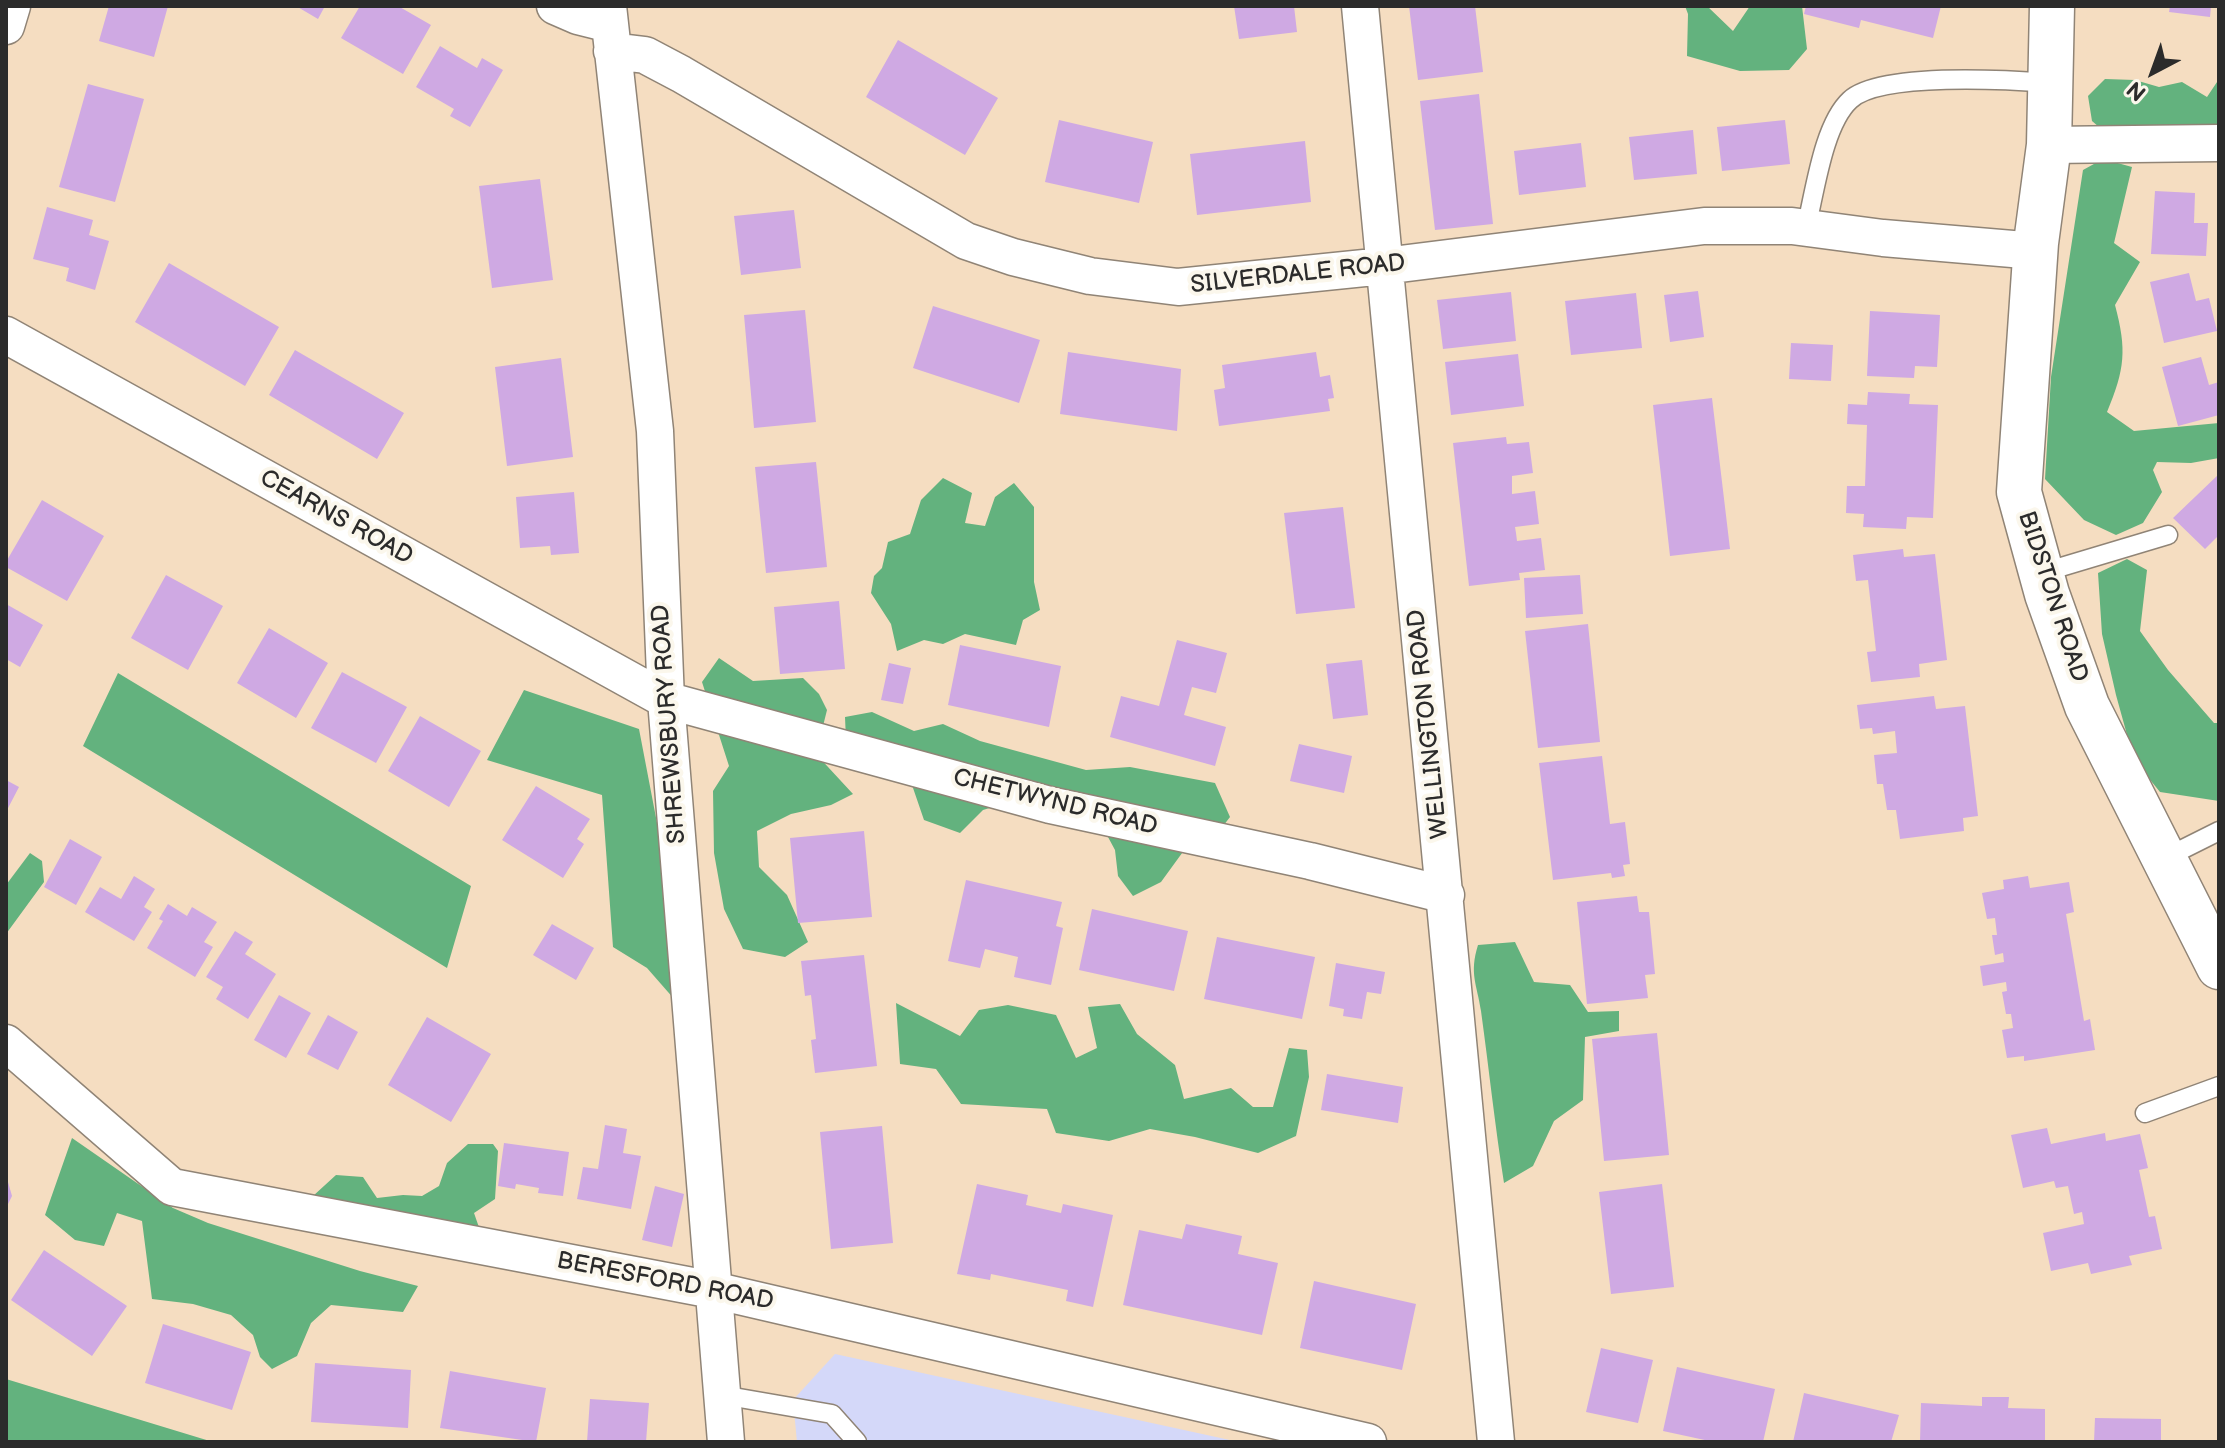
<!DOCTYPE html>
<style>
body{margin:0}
#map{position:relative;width:2225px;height:1448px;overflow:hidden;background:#f5ddc1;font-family:"Balsamiq Sans",sans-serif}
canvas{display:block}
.frame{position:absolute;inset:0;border:8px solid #2b2b2b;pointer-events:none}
.north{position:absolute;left:2113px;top:32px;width:80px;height:80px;-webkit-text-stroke:6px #fbf7ec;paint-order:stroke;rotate:221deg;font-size:22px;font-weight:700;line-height:32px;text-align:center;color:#2b2b2b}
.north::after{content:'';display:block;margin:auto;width:28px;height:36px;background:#2b2b2b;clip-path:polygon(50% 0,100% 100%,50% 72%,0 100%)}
</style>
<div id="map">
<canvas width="2225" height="1448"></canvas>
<div class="frame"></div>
<div class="north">N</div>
</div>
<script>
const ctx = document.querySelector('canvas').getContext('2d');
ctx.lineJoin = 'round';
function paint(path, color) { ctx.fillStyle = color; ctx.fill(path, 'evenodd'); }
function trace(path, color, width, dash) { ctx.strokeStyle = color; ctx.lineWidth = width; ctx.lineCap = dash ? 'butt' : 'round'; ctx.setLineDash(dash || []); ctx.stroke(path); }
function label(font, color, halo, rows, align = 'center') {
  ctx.font = font + ' "Balsamiq Sans",sans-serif'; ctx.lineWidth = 8; ctx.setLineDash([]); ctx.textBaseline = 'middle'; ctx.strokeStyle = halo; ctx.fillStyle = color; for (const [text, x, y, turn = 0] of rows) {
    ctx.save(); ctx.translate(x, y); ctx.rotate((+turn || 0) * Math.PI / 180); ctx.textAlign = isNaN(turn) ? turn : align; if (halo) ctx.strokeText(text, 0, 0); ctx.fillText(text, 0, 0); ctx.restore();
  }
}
const built = new Path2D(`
 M835,1354L1239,1442H797L793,1400Z`);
const forest = new Path2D(`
 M1685,6H1707L1733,31L1750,6H1802L1807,49L1789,70L1740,71L1687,56L1688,14Z
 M2105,79L2135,80L2159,87L2182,82L2207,97L2219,79V131L2127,151L2092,121L2088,96Z
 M2103,159L2132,167L2114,243L2140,262L2115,305C2127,350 2125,369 2107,412L2134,431L2219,423V458L2191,463L2157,462L2153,470L2162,492L2143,523L2116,535L2084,520L2045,479L2051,377L2083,170Z
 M943,478L972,493L965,523L985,526L995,497L1014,483L1034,507V582L1040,610L1023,620L1016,645L965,634L943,644L924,640L897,651L891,624L871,593L874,576L882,568L888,542L910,534L921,500Z
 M2127,559L2147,570L2140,631L2168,670L2214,723H2219V801L2160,792L2134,760L2116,695L2102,634L2098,573Z
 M719,658L753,681L803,678L819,694L827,710L816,754L853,794L831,805L791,814L757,831L759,867L787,895L808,942L785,957L743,949L724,909L714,853L713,791L729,766L702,682Z
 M118,673L471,886L447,968L83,746Z
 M524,690L639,729L671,896L675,1000L647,968L613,947L602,795L487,760Z
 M872,712L914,731L943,724L980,741L1086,770L1130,767L1215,783L1230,817L1207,847L1185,849L1161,882L1133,896L1118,876L1115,850L1101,824L1006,803L983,810L960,833L924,820L912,785L847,763L845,717Z
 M30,853L42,861L44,882L6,934V885Z
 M1515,942L1534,982L1570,985L1588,1012L1619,1011V1031L1585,1037L1583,1100L1554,1121L1533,1166L1504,1183C1495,1126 1489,1069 1481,1011C1477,984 1469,974 1478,945Z
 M896,1003L960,1036L979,1010L1008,1005L1056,1015L1076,1058L1097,1048L1088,1007L1120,1004L1137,1034L1175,1065L1184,1099L1231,1088L1253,1107H1273L1289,1048L1307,1050L1309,1077L1296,1136L1258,1153L1195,1137L1150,1129L1109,1141L1056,1133L1047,1109L961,1104L936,1069L900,1064Z
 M72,1138L173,1208L208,1223L360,1271L418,1286L403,1312L331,1305L311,1323L297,1356L272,1369L260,1357L253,1335L231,1315L193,1304L152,1299L142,1221L117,1213L104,1246L75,1240L45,1215Z
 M468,1144H493L498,1151L495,1199L474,1213L482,1236L313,1196L336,1175L363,1177L377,1198L403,1195L422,1196L439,1186L447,1163Z
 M6,1379L213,1442H6Z`);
const building = new Path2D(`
 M109,6H168L154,57L99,41Z
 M296,6H325L318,19Z
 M360,6H398L431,25L403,74L341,38Z
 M1234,6H1294L1297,32L1239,39Z
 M1409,6H1475L1483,72L1418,80Z
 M1806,6H1941L1933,38L1861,20L1859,28L1804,14Z
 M2170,6H2211L2210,17L2169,12Z
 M898,40L998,98L965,155L866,97Z
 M440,46L477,68L482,58L503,70L470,127L450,116L454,109L416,87Z
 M88,84L144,99L115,202L59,187Z
 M1479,94L1493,224L1435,230L1420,101Z
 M1059,120L1153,142L1139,203L1045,182Z
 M1785,120L1790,164L1722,171L1717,127Z
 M1693,130L1697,174L1634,180L1629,137Z
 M1305,141L1311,202L1197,215L1190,154Z
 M1581,143L1586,187L1519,195L1514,151Z
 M540,179L553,280L492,288L479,186Z
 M2155,191L2195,193L2194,223H2208L2206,256L2151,254Z
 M47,207L93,220L89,235L109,241L95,290L66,281L69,268L33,259Z
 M794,210L801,268L741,275L734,216Z
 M169,263L279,327L245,386L135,322Z
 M2189,273L2196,301L2209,298L2217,331L2164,343L2150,282Z
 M1698,291L1704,337L1670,342L1664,295Z
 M1511,292L1516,341L1443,349L1437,300Z
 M1636,293L1642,348L1571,355L1565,301Z
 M933,306L1040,340L1019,403L913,368Z
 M805,310L816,422L754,428L744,315Z
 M1870,311L1940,315L1937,367L1915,366L1914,378L1867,376Z
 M1791,343L1833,345L1831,381L1789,379Z
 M295,350L404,413L377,459L269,395Z
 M1068,352L1181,369L1177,431L1060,414Z
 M1316,352L1320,377L1330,375L1334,398L1328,399L1330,411L1219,426L1214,390L1225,388L1222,365Z
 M1518,354L1524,406L1451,415L1445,362Z
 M2201,357L2209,385L2219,382V415L2178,426L2162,367Z
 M561,358L573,457L507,466L495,367Z
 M1868,392L1910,394L1909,404L1938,405L1933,518L1907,517L1906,529L1863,527L1864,514L1846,513L1847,486H1865L1867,425L1847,424L1848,404L1867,405Z
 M1712,398L1730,549L1670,556L1653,405Z
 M1506,437L1507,444L1529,442L1533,473L1512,476V494L1535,491L1539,524L1515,527L1516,533L1517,541L1541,538L1545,570L1519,573L1520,580L1469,586L1453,443Z
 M816,462L827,567L766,573L755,467Z
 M2219,474V535L2205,549L2173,518Z
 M574,492L579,553L551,555L550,546L520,548L516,497Z
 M42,500L104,536L67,601L6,567V562Z
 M1343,507L1355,608L1296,614L1284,513Z
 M1903,549L1904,557L1935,554L1947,660L1919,664L1920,677L1871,682L1867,652L1876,651L1868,580L1856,581L1853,555Z
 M166,575L223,606L188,670L131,638Z
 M1580,575L1583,614L1526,618L1524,578Z
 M839,601L845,669L780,674L774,607Z
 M6,604L43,625L20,667L6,659Z
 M1588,624L1600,742L1538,748L1525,631Z
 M269,628L328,663L296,718L237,683Z
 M1177,640L1227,653L1216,693L1192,687L1184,715L1226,727L1215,766L1110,737L1121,696L1159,706Z
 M960,645L1061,666L1049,727L948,705Z
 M1362,660L1368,715L1333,719L1326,664Z
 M889,663L911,668L903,704L881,700Z
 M342,672L407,707L376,763L311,728Z
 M1934,696L1936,709L1965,706L1978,816L1963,818L1964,831L1900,839L1896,810H1887L1883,784H1877L1874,755L1897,753L1895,731L1873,734L1872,728L1860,729L1857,705Z
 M420,716L481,751L449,807L388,771Z
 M1299,744L1352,756L1344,793L1290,781Z
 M1602,756L1610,824L1625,822L1630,864L1623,865L1625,876L1612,878L1611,873L1553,880L1539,763Z
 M6,780L19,787L6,812Z
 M536,786L590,819L577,839L584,844L563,878L502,840Z
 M864,831L872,917L798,923L790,838Z
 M70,839L102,857L76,905L44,887Z
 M134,876L155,889L144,907L152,912L134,941L85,912L100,887L121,899Z
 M2028,876L2030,888L2069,882L2074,912L2066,914L2084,1021L2090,1019L2095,1050L2024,1061V1056L2007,1058L2002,1030L2013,1028L2011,1014H2006L2002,992L2007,991L2006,982L1983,986L1980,966L2004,962L2003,953L1995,955L1992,935H1997L1995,918L1987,919L1982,893L2004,889L2003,880Z
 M966,880L1062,902L1056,926L1063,928L1051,985L1014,977L1018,957L985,949L980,968L948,961Z
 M1637,896L1639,912H1649L1655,974L1645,975L1648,998L1587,1004L1577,902Z
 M168,904L187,916L192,907L217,922L204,942L213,947L195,977L147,948L163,921L159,919Z
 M1092,909L1188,931L1174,991L1079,970Z
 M552,924L594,948L576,980L533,955Z
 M235,931L253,942L245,954L276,974L248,1019L216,999L223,987L206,977Z
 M1217,937L1315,957L1302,1019L1204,999Z
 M864,955L877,1066L815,1073L811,1040L816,1039L811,995L805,996L801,961Z
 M1336,963L1385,972L1381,994L1367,992L1362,1019L1343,1016L1344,1009L1329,1006Z
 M279,995L311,1013L286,1058L254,1040Z
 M328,1015L358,1032L338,1070L307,1054Z
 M427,1017L491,1054L451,1122L388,1085Z
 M1657,1033L1669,1155L1604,1161L1592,1039Z
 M1327,1074L1403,1087L1398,1123L1321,1110Z
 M605,1125L627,1129L623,1153L641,1156L631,1209L577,1199L583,1167L598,1169Z
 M882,1126L893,1243L831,1249L820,1132Z
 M2047,1128L2051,1144L2105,1133L2106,1141L2140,1134L2148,1168L2139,1170L2149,1217L2155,1216L2162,1249L2129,1256L2132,1265L2091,1274L2088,1263L2051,1271L2043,1233L2084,1224L2082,1212L2074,1214L2068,1186L2056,1188L2054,1181L2023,1188L2011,1135Z
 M504,1143L569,1152L563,1196L538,1193L539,1188L516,1184L515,1189L498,1186Z
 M6,1175L12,1196L6,1208Z
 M977,1184L1028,1195L1026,1205L1061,1213L1063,1204L1113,1215L1093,1307L1066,1301L1068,1290L991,1274L990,1280L957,1274Z
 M1662,1184L1674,1287L1611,1294L1599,1192Z
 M655,1186L684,1194L672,1247L642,1240Z
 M1186,1224L1242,1236L1238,1254L1278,1263L1262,1335L1123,1305L1139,1230L1182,1239Z
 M44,1250L127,1306L92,1356L11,1300Z
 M1314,1281L1416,1304L1402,1370L1300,1348Z
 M163,1324L251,1352L232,1410L145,1383Z
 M1601,1348L1653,1360L1638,1423L1586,1412Z
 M315,1363L411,1370L408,1428L311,1422Z
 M1677,1367L1775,1389L1763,1442H1714L1663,1431Z
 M450,1371L546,1388L536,1442L440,1428Z
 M1804,1393L1899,1415L1891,1442H1793Z
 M1982,1397H2009L2008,1408L2045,1409V1442H1920L1921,1403L1982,1406Z
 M590,1399L649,1403L646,1442H587Z
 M2095,1418L2161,1419V1442H2094Z`);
const lane = new Path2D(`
 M1806,228C1815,192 1823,125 1850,100C1880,72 2009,80 2051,83
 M2041,573L2168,535
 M2165,858L2219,831
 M2145,1113L2219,1086
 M722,1395L832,1414L857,1442`);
const street = new Path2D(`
 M555,6L578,16L610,24
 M608,6L655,431L666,700L726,1442
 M1360,6L1496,1442
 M6,26L12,6
 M612,51L645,55L681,74L966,241L1013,257L1090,276L1178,287L1384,266L1704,226H1792L1883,238L2036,251
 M2049,145L2219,143
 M6,335L666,700L1050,805L1310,861L1446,895
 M6,1043L172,1187L713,1290L1368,1442`);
const secondary = new Path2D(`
 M2052,6L2049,145L2036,243L2019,492L2047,594L2087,706L2219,967`);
const streetNames = [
 ["SILVERDALE ROAD",1298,275,-6],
 ["CEARNS ROAD",336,518,29],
 ["BIDSTON ROAD",2052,597,72],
 ["SHREWSBURY ROAD",670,724,-94],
 ["WELLINGTON ROAD",1429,724,-96],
 ["CHETWYND ROAD",1055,803,14],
 ["BERESFORD ROAD",665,1282,11]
];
paint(built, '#d4d8f9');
paint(forest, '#63b27e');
paint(building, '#cfa9e3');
trace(lane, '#908476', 21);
trace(street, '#908476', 39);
trace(secondary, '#908476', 47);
trace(lane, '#fff', 18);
trace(street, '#fff', 36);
trace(secondary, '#fff', 44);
label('24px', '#2b2b2b', '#fbf7ec', streetNames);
</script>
